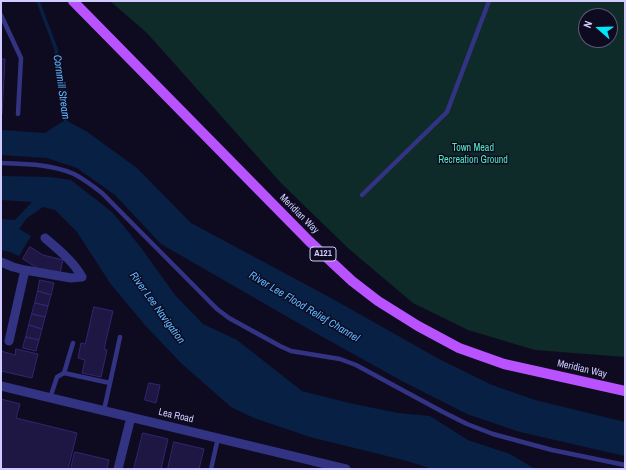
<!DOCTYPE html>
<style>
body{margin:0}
#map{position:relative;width:626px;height:470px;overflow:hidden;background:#0e0b21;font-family:"Archivo Narrow",sans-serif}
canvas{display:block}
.frame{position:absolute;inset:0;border:2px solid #d0ccff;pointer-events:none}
.north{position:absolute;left:578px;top:8px;width:40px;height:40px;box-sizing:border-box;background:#0e0b21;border:1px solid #5c587a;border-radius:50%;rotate:290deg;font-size:11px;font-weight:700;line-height:16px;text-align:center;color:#d0ccff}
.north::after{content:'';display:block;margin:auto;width:14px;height:18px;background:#00e6f7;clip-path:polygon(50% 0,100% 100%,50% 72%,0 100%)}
</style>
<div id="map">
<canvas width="626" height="470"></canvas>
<div class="frame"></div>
<div class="north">N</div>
</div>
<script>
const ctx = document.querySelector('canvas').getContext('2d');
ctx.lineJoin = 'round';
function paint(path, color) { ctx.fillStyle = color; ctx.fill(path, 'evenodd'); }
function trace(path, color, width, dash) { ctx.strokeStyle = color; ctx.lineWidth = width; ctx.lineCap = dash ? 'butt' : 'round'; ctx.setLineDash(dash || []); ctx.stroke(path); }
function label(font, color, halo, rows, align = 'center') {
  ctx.font = font + ' "Archivo Narrow",sans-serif'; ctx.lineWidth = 3; ctx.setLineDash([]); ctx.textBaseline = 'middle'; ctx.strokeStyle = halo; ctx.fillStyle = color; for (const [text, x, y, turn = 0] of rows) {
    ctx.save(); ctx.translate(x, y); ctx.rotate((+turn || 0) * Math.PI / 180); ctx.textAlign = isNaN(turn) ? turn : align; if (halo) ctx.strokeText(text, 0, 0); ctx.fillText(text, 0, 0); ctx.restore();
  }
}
const green = new Path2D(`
 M110,1H625V357L535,350L468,330L413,303L349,249L281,183L147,33ZM586,16H610V40H586Z`);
const water = new Path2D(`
 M65,120L86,131L137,168L191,223L331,298L439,359L492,385L535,400L625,422V456L520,432L467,414L402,381L312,331L161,244L115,195L77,168L47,158L1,155V130L45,133Z
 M1,176L50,177L71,180L113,213L142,249L175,295L203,324L237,340L302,391L349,403L398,413L430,416L468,440L510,454L535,469H432L407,461L310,437L254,418L231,407L181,363L144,324L110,283L77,232L55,210L43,207L27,218L19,229L31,236L19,256L10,252L1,250V219L15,220L32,202L1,200Z`);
const stream = new Path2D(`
 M38,1L56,49L66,124`);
const building = new Path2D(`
 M1,59H5L2,114H1Z
 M30,247L43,255L63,260L60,273L37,268L23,259Z
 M40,280L54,283L51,295L38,291Z
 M38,291L51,295L48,306L35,303Z
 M35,303L48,306L45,317L32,314Z
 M94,307L113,311L104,349L107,350L101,377L82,373L85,360L78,358L81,343L85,344Z
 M32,314L45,317L42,329L29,325Z
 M29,325L42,329L39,340L26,337Z
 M26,337L39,340L36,351L23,348Z
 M16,349L38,354L32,378L1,371V351L15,355Z
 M149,383L160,385L156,403L145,400Z
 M1,399L20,404L16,418L77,433L68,469H1Z
 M143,433L168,439L161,469H134Z
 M174,442L204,449L199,469H168Z
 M75,452L109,460L107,469H71Z`);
const lane = new Path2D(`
 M1,15L21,58L18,114
 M1,163C25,164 51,164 74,174C84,179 93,186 102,193L217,309L229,318L280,346L291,351L340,359L356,365L443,412L467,424L493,434L552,450L625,465
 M362,195L447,112L489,1
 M64,373L73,343
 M50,398L57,377L64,373L110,383L120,337
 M104,410L110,383
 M211,469L218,438`);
const street = new Path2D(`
 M1,262L13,267L25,270L9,341
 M25,270L71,278L82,277C73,261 59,250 45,238
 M1,386L346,469
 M118,469L131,417`);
const primary = new Path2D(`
 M73,1L309,241L352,281L378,301L418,326L459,348L504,364L625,391`);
const shields = [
 [323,254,26]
];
const shieldNames = [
 ["A121",323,254]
];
const parkNames = [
 ["Town Mead",473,148],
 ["Recreation Ground",473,160]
];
const streetNames = [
 ["Meridian Way",299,214,45],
 ["Meridian Way",582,369,13],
 ["Lea Road",176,416,13]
];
const waterNames = [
 ["Cornmill Stream",61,87,82],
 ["River Lee Flood Relief Channel",304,307,31],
 ["River Lee Navigation",157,308,54]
];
paint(green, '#0e2b29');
paint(water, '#082044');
trace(stream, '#082044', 3.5);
paint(building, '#1e1643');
trace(building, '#332671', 1);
trace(lane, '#333384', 4.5);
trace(street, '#333384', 9);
trace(primary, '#b953ff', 10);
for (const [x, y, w] of shields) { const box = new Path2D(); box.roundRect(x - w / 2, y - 7, w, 14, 3); ctx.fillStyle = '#0e0b21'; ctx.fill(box); trace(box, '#d0ccff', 1); }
label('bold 9px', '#d0ccff', null, shieldNames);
label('10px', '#4fe7bc', '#0e0b21', parkNames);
label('10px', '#d0ccff', '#0e0b21', streetNames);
label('italic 11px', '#5ab8ff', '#0e0b21', waterNames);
</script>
